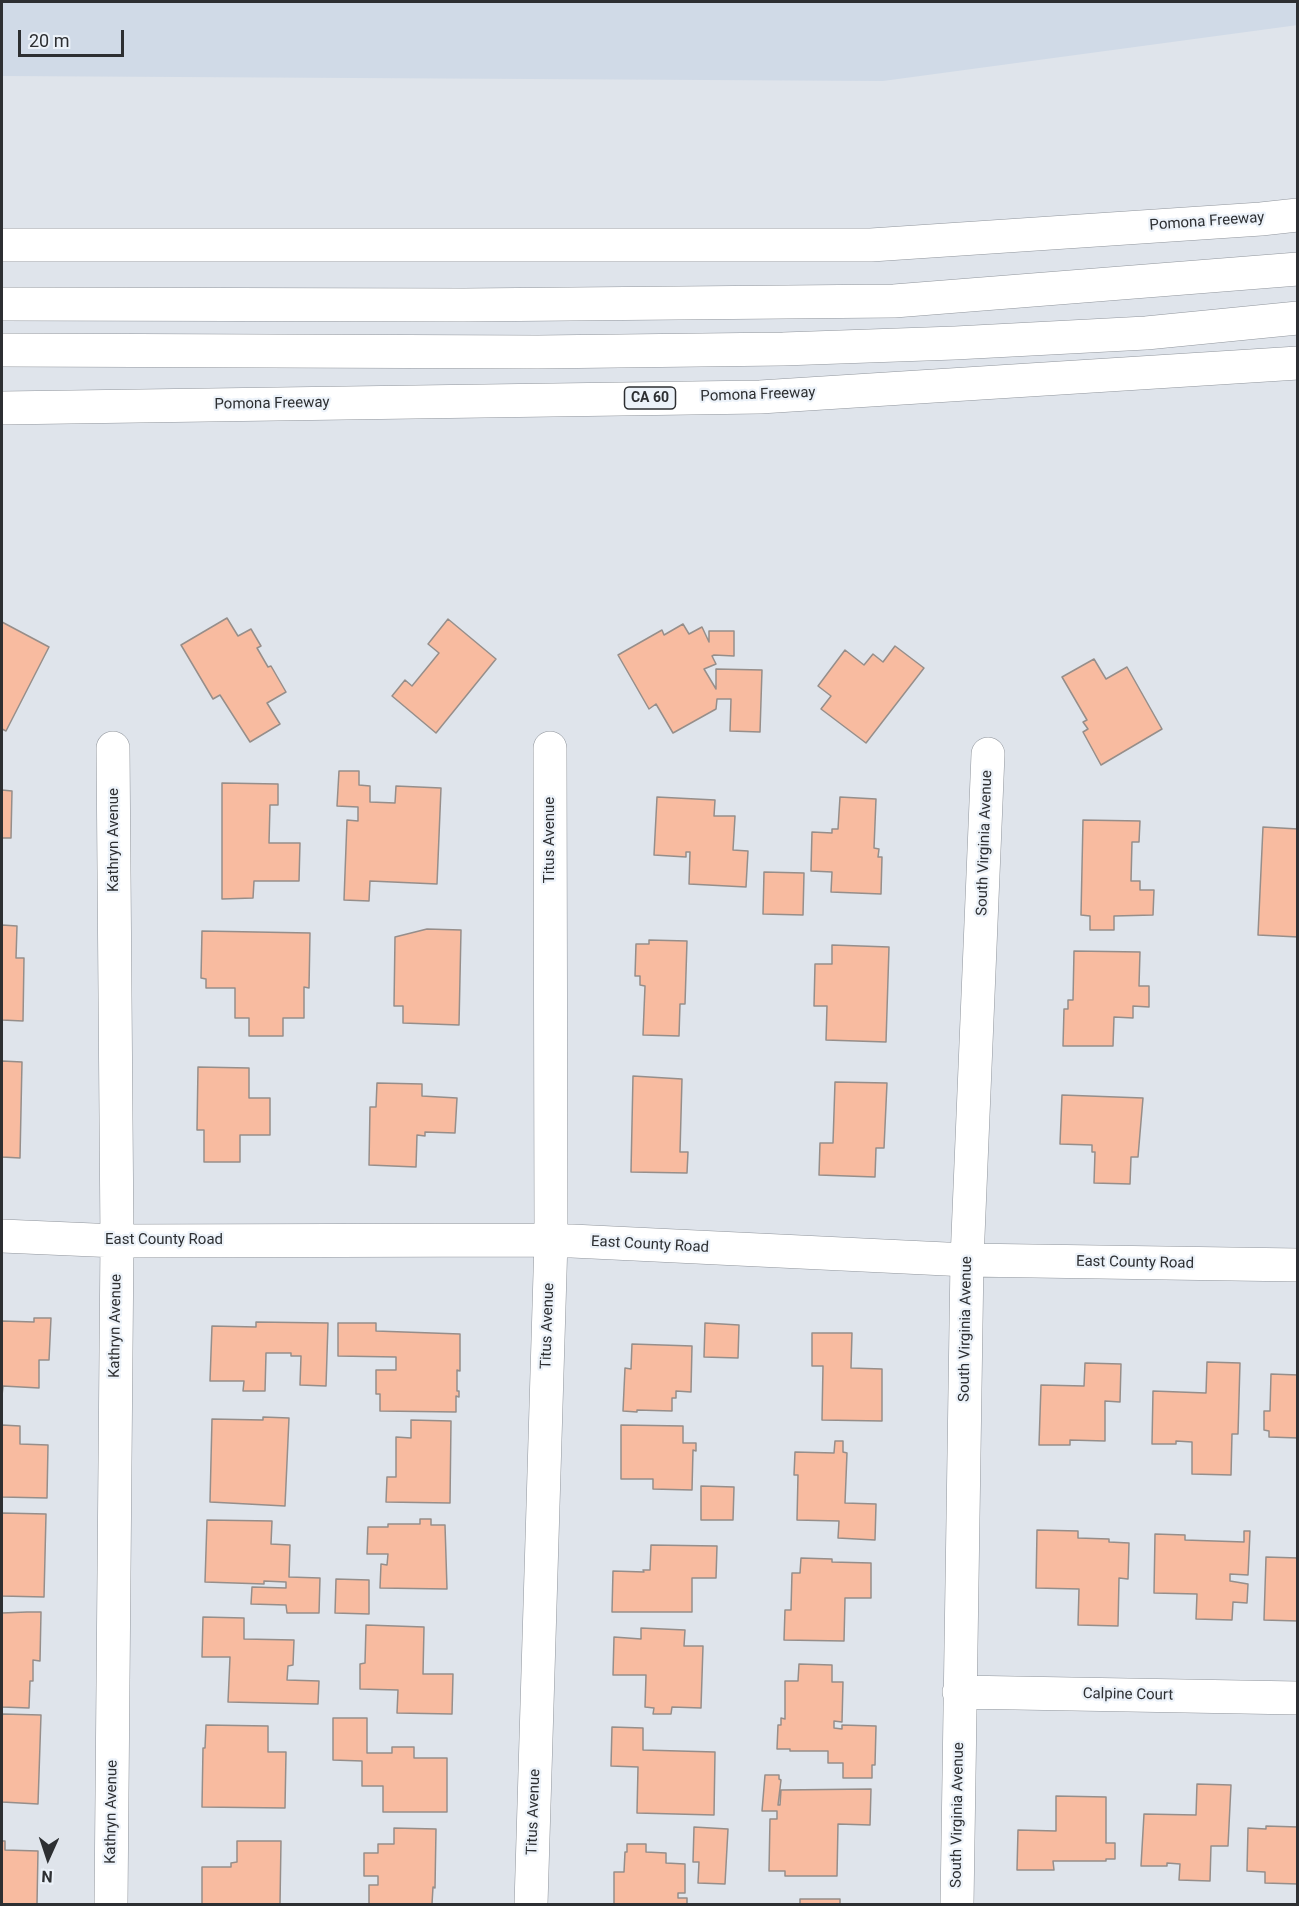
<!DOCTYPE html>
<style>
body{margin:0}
#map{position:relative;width:1299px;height:1906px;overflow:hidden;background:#dfe4eb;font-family:Roboto,sans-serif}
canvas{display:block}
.frame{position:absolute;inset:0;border:3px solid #2d2f32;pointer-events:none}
.north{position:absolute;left:18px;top:1828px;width:60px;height:60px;-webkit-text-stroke:4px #ecf2f9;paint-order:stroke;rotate:183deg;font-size:16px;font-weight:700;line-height:24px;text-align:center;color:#2d2f32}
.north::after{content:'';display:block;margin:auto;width:21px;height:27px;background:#2d2f32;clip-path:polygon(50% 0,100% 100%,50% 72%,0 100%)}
.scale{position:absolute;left:18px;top:30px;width:106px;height:27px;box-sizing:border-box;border:3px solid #2d2f32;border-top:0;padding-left:8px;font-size:18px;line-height:21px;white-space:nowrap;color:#2d2f32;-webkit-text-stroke:4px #ecf2f9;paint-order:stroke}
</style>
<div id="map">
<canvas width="1299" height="1906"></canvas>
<div class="frame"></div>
<div class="north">N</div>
<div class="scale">20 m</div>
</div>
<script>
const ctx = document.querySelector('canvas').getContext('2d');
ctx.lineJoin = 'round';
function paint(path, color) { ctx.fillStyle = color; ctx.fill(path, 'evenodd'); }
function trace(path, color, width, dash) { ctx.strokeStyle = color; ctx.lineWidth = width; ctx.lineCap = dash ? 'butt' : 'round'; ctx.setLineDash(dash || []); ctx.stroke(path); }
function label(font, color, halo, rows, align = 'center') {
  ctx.font = font + ' Roboto,sans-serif'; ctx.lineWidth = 4.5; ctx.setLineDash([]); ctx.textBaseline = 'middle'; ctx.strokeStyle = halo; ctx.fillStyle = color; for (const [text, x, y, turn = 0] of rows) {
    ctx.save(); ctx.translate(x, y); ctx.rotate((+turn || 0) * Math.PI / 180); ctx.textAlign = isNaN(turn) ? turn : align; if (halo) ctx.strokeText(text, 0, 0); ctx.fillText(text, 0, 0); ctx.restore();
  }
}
const built = new Path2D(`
 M2,2H1297L1298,25L883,81L2,76Z`);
const building = new Path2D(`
 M227,618L238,636L251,629L261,646L257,648L268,667L271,666L286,692L267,703L280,724L250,742L220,695L213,699L181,645Z
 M448,619L496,659L436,733L392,696L405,680L412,686L439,653L428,644Z
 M2,622L49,647L6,731L2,729Z
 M683,624L689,634L702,627L709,642V631H734V656L714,655L712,656L716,664L704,669L716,689V669L762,670L760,732L730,731L731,699H717L716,709L673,733L656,704L649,709L618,655L662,630L664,635Z
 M895,646L924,668L866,743L821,709L831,696L818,686L845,650L864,665L873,654L883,662Z
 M1094,659L1106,679L1127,667L1162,729L1101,765L1083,732L1088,729L1083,722L1087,720L1062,677Z
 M339,771H359V785L370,786V802L395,803L396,786L441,788L437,884L370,881L369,901L344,900L347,820L358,821V807L337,806Z
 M222,783L278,784V805H270L269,843H300L299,881H254L253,898L222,899Z
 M2,790L12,791L11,838H2Z
 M657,797L715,800L714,816H735L733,850L748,851L746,887L689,884L690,852H686V857L654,855Z
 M840,797L876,799L874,848L879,849L878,857H882L881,894L831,892L832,872L811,871L812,832L832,833V829H838Z
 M1083,820L1140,821L1139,842H1132L1131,881H1140V890H1154L1153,915L1114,916V930H1090V916L1081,915Z
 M1263,827L1298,829V937L1258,935Z
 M764,872L804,873L803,915L763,914Z
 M2,925L17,926L16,958H24L23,1021L2,1020Z
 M427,929L461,930L459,1025L403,1023V1006H394L395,937Z
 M202,931L310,933L309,988L304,987V1018H283V1036H249V1018H235V988H206V979L201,978Z
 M649,940L687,941L685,1004H680L679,1036L643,1035L645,986L640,985V976H635L636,944H649Z
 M832,945L889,947L886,1042L826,1040L827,1006H814L815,964H832Z
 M1074,951L1140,952L1139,986H1149V1007L1133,1006V1018L1114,1017L1113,1046H1063L1064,1009H1068V1000H1073Z
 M2,1061L22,1062L20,1158L2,1157Z
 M198,1067L249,1068V1098H270V1135H240V1162H204V1130H197Z
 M633,1076L682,1079L680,1152H688L687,1173L631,1172Z
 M835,1082L887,1083L884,1148H876L875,1177L819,1175L820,1143H833Z
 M377,1083L422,1084V1096L457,1098L455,1133L425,1132V1136L417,1135L416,1167L369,1165L370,1107H376Z
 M1062,1095L1143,1098L1138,1157H1131L1130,1184L1094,1183L1095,1152H1092V1145L1060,1144Z
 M34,1318H51L49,1360H39V1388L3,1386L2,1396V1321L34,1322Z
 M256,1322L328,1323L326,1386L300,1385L301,1356H291V1353H266L265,1391H243L244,1381H210L212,1326L256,1327Z
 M338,1323H376V1331L460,1334V1371L457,1370V1391H459V1397L456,1396V1412L380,1411V1394H376V1370H396V1357L338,1356Z
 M705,1323L739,1325L738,1358L704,1357Z
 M812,1333H852L851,1368L882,1369V1421L822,1420L823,1366H812Z
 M632,1344L692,1346L691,1392L676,1391V1398H672V1411L637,1410V1412L623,1411L625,1368L631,1369Z
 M1207,1362L1240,1363L1238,1434H1232L1231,1475L1192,1474V1442L1176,1441V1444H1152L1153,1391L1206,1393Z
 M1085,1363L1121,1364L1120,1402L1105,1401V1441L1070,1440V1445H1039L1041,1385L1084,1386Z
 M1271,1374L1298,1375V1438L1269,1437V1431L1264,1430V1411H1270Z
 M263,1417L289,1418L285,1506L210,1502L212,1419L263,1420Z
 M411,1420L451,1421L450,1503L386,1502L387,1477H396V1437L411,1438Z
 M2,1425L20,1426V1444L48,1445L47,1498L2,1497Z
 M621,1425L683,1426V1443H696V1451L693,1450L692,1490L653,1489V1479H621Z
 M835,1441H843V1452L847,1453L845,1503L876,1504L875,1540L838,1538L839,1521L797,1520L798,1475H794L795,1452L834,1453Z
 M701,1486L734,1487L733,1520H701Z
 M2,1513L46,1514L44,1597L2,1596Z
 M420,1519H431V1525H445L447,1589L380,1588L381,1564L387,1565L388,1554H367L368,1527H388V1524H420Z
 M207,1520L272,1521L271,1544L290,1545L289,1577L320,1578L319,1613H287L286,1605L251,1604L252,1587L286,1588V1582L264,1581V1584L205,1582Z
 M1037,1530L1078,1531V1538L1109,1539V1542L1129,1543L1128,1579L1119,1578L1118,1626L1078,1625L1079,1589L1036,1588Z
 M1244,1531H1250L1248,1575L1230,1574V1581L1248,1584L1247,1603L1233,1602L1232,1620L1196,1619L1197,1594L1154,1593L1155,1534L1185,1535V1540L1244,1542Z
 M651,1545L717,1546L716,1578H692V1612H612L613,1571L644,1572L643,1570H650Z
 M1266,1557L1298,1558V1621L1264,1620Z
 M801,1558L832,1559V1562L871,1563V1598H845L844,1641L784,1640L785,1610H791L792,1573H800Z
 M336,1579L369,1580V1614L335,1613Z
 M27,1612H41L40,1661L33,1660V1681H30L29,1708L2,1707V1613Z
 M203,1617L244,1618V1639L294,1640L293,1665L288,1666L287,1680L319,1681L318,1704L228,1702L230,1657H202Z
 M366,1625L424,1627L423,1674H453L452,1714L397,1713L398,1690L360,1689V1664L365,1663Z
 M641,1628L685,1630L684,1646H703L701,1708L672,1707L671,1714H653L654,1708L645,1707L646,1675H613L614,1637L641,1639Z
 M799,1664L832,1665V1682H843L842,1722L834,1721V1728L842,1729V1725L876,1726L875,1765H872V1778H843V1763H828V1751H790V1749H777L778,1725H781V1718L785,1719V1681H798Z
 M3,1714L41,1715L38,1804L2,1802V1716Z
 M333,1718H367V1753H392V1747H414V1758H447V1812H383V1786H362V1761L333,1760Z
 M206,1725L268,1726V1752H286L285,1808L202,1807L203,1748H205Z
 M612,1727L643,1728V1750L715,1752L714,1815L637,1813L638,1767L611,1766Z
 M765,1775H779V1779L781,1780L778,1805H780L781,1790L871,1789L870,1825L838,1824L837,1876H785V1871H769L770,1819H777V1811H762Z
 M1197,1784L1231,1785L1228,1846H1211L1210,1881L1179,1880L1180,1864L1167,1863V1866H1141L1144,1814L1196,1815Z
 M1056,1796L1106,1797V1843H1115V1859H1106V1861H1053L1054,1870H1017L1018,1830L1056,1831Z
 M1266,1826L1298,1827V1884L1265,1883V1872L1247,1871L1248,1828L1266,1829Z
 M694,1827L728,1829L725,1884L698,1883L699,1862H693Z
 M394,1828L436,1829L435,1888L433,1887L432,1904H369V1885H378V1876H364V1853H378V1844H394Z
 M2,1841H5V1850L38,1851L37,1904H2Z
 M237,1841H281L280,1904H202V1867H231V1863L237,1862Z
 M627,1844H646V1852L666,1853V1863L685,1864V1893H678V1898H687V1904H614V1872H624L625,1852H627Z
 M800,1899H840V1904H800Z`);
const minor = new Path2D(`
 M2,1236L117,1241L551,1240L967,1260L1298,1265
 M959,1692L1298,1698
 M111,1904L117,1241L113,748
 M531,1904L551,1240L550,748
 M957,1904L967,1260L988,754`);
const motorway = new Path2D(`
 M2,245H871L1261,219L1298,215
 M2,304L464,305L894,301L1298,269
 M2,350L538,352L783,349L955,343L1146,333L1298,318
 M2,408L760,397L1298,363`);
const shields = [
 [650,398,51]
];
const shieldNames = [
 ["CA 60",650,398]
];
const streetNames = [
 ["Pomona Freeway",1207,222,-4],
 ["Pomona Freeway",758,395,-2],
 ["Pomona Freeway",272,404,-1],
 ["Kathryn Avenue",114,840,-90],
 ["Titus Avenue",550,840,-90],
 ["South Virginia Avenue",985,843,-88],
 ["East County Road",164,1240],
 ["East County Road",650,1245,3],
 ["East County Road",1135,1263,1],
 ["Kathryn Avenue",116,1326,-89],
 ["Titus Avenue",548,1326,-88],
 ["South Virginia Avenue",966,1329,-89],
 ["Calpine Court",1128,1695,1],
 ["Kathryn Avenue",112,1812,-89],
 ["Titus Avenue",534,1812,-88],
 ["South Virginia Avenue",958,1815,-89]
];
paint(built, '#d0dae7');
paint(building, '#f8bba0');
trace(building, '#968e8a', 1.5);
trace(minor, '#90959c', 34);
trace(motorway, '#90959c', 34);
trace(minor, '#fff', 33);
trace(motorway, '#fff', 33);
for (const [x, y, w] of shields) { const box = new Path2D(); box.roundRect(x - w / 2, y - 11, w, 22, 4.5); ctx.fillStyle = '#ecf2f9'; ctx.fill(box); trace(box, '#2d2f32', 1.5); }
label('bold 14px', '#2d2f32', null, shieldNames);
label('15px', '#2d2f32', '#ecf2f9', streetNames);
</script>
